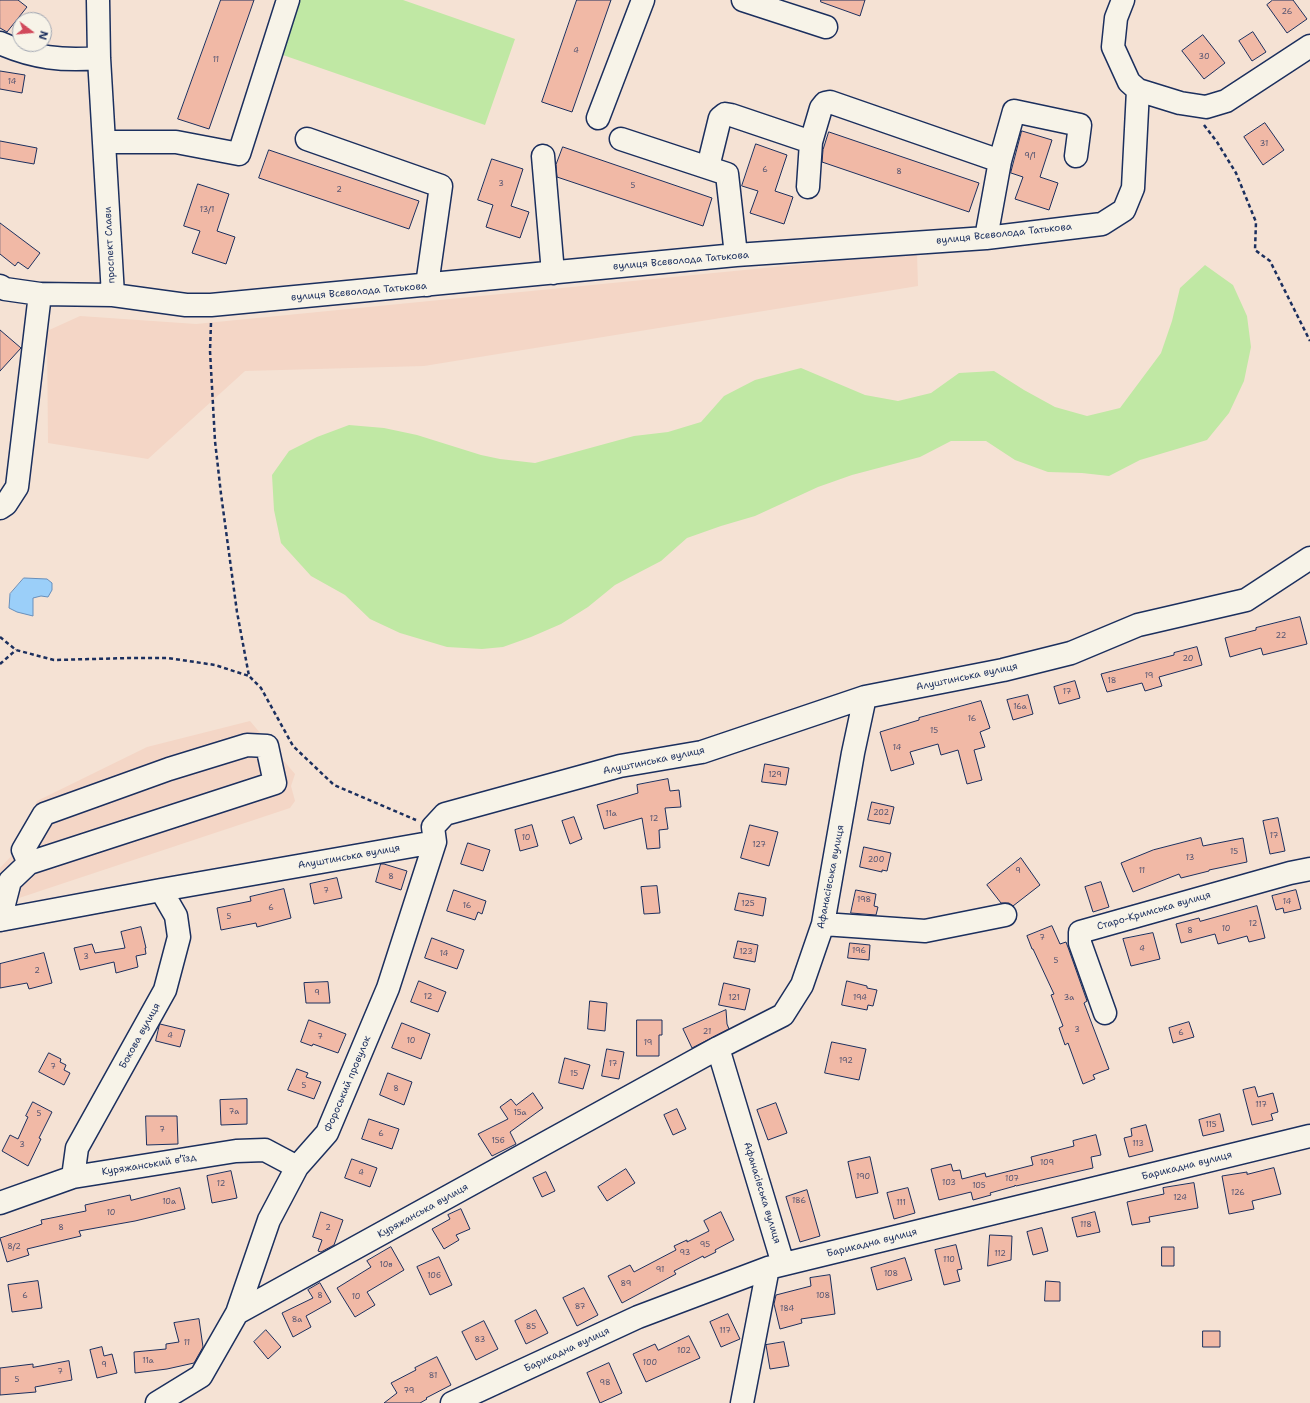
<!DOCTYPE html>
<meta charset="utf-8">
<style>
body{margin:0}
#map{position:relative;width:1310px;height:1403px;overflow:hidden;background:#f5e2d4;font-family:"Shantell Sans",sans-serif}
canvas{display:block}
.north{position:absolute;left:12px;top:12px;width:40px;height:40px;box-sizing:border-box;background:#f7f3e8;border:1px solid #9fa5b1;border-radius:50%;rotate:106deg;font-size:11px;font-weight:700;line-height:16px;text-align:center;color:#1b2f5e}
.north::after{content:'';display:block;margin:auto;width:14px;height:18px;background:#d1495b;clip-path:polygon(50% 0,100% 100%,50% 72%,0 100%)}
</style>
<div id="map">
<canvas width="1310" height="1403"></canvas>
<div class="north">N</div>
</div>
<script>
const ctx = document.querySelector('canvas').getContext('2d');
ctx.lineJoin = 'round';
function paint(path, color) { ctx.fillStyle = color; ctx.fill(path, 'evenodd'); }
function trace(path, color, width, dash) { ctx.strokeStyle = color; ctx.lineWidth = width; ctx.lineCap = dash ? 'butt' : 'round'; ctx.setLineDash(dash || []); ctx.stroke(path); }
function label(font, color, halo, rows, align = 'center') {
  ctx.font = font + ' "Shantell Sans",sans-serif'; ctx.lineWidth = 3; ctx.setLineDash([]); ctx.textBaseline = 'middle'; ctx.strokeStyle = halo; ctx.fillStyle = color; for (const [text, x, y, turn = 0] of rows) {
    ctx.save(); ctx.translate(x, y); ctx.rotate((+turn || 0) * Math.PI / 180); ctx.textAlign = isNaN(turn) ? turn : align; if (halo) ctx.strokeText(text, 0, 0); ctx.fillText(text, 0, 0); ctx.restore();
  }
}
const built = new Path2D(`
 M917,253L918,286L424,366L245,371L148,459L48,443L47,331L80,316L196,324Z
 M250,721L295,774L291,786L295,801L290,808L7,902L0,903V868L17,850L37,801L147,747Z`);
const green = new Path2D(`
 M299,0H403L515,39L485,125L280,54Z
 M1205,265L1233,285L1247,316L1251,347L1244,381L1229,413L1207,440L1140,460L1109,476L1082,473L1048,472L1015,460L986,441H951L920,457L852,475L818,487L755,516L721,526L687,538L661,561L615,585L588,607L561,624L531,637L503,647L482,649L447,647L400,633L370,619L345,595L311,576L281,543L274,510L272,475L289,451L317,437L349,425L384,428L417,435L481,455L500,459L535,463L634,436L668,432L701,422L724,396L755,380L801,368L865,395L898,401L931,393L959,373L994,371L1024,390L1055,407L1087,416L1120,408L1161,353L1172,321L1180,288Z`);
const water = new Path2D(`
 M24,578L47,579L52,583V590L48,597L41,596L33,598V616L17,612L9,608L10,594Z`);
const building = new Path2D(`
 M0,0H18L27,7L7,32L0,28Z
 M221,0H254L209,129L178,119Z
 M577,0H611L572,112L542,102Z
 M821,0H865L860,16L821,2Z
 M1273,0H1293L1307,19L1287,33L1267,5Z
 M1253,32L1266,52L1252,61L1239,41Z
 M1203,35L1225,63L1204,79L1182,51Z
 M0,71L25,75L22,93L0,89Z
 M1265,123L1284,150L1263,165L1244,137Z
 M1022,131L1052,140L1040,177L1058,183L1049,210L1015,199L1023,177L1011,173Z
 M829,132L979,183L969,212L822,162L823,150Z
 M0,141L37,148L34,164L0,158Z
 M756,144L787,155L775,191L793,197L784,224L750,213L758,191L742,186Z
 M563,147L712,198L703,226L557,177L556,165Z
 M269,150L419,201L409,229L259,178Z
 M492,159L523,169L511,206L529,212L520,238L486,227L493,205L478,200Z
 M198,184L229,194L217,231L235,237L226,264L192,253L200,231L184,226Z
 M0,223L40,253L28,269L18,262L15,266L0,254Z
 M0,330L21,348L0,371Z
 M1300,617L1307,644L1263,655L1261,648L1230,657L1225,638L1256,630V628Z
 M1197,647L1202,665L1159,677L1162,686L1145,691L1142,683L1107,692L1101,674L1174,655V653Z
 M1075,681L1080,698L1059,704L1054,687Z
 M1028,695L1033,714L1013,720L1007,700Z
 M981,701L990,728L980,732L985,747L974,750L982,780L967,784L958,750L941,755L938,744L910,752L914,764L891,771L880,732L919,720V718Z
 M765,764L789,768L786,785L762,782Z
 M668,779L670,791L679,790L681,807L665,808L668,829L659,830L660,848L647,849L642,818L604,829L597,805L638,793L637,785Z
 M872,802L894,807L890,824L868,820Z
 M574,817L582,839L570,844L562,821Z
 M1278,818L1285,851L1270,854L1263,821Z
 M532,825L538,846L520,851L515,830Z
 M750,825L778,832L769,866L741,858Z
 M1201,838L1203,846L1243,838L1247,862L1209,870V871L1181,878L1179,874L1133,892L1121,863L1153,850Z
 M468,843L490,850L483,871L461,864Z
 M864,847L891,853L887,871L882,870V872L860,867Z
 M1021,858L1040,885L1013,906L1009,903H1001L987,885Z
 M381,864H384L407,871L401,890L376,882Z
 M337,878L342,898L314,904L310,884Z
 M1101,882L1109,907L1093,912L1085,887Z
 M657,886L660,913L644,914L641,887Z
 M284,889L291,918L257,927L256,923L221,930L217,908L251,901L250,897Z
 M454,890L486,901L482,914L478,912L475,920L447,911Z
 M856,890L876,894L874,906L878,907L876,915L851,913Z
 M1296,890L1301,909L1284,913L1283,908L1276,910L1272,896Z
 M739,893L766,898L763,916L735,910Z
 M1257,906L1265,938L1249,942L1247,936L1218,944L1215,934L1181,943L1176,924L1199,918L1200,921Z
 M1052,926L1060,944L1066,942L1069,950L1087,1001L1084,1003L1109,1069L1093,1075L1095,1079L1083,1084L1068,1043L1065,1045L1059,1028L1063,1026L1051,995L1054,994L1033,949H1032L1027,936Z
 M141,927L146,948H145L146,954L136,956L138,967L116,973L114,962L80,970L74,948L92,944L95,953L125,948L121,932Z
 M1153,933L1160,959L1131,966L1123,939Z
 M432,938L464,950L457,969L425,958Z
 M738,941L758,945L755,962L734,958Z
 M850,943L870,945L869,960L848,958Z
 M44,953L52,983L29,989L27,983L0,988V964Z
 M419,981L446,992L438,1012L411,1002Z
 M847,981L867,986V988L877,990L873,1006L868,1005L867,1010L842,1005Z
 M328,982L330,1003H306L304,983Z
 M724,983L750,989L745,1010L719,1005Z
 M590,1001L607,1003L605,1031L588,1029Z
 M726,1010L727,1024L729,1029L692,1048L683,1029Z
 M309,1020L346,1034L338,1053L313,1044L312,1046L301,1042Z
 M637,1020H662V1035H659V1056H637Z
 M1189,1022L1194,1037L1173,1043L1169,1028Z
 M402,1023L430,1034L421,1059L392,1048Z
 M160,1024L185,1030L180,1047L156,1041Z
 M832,1042L866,1049L859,1080L825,1073Z
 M607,1049L624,1052L619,1079L602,1076Z
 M49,1053L61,1059L60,1062L66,1065L64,1070L70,1073L64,1085L39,1072Z
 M565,1058L590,1065L583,1089L559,1083Z
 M297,1069L308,1073L306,1077L321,1082L314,1099L288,1090Z
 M388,1073L412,1082L404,1105L380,1095Z
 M1255,1087L1258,1097L1273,1093L1278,1112L1271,1114L1273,1120L1252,1125L1243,1090Z
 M533,1093L543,1108L510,1132L516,1144L492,1156L478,1134L508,1119L500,1107L511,1099L516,1105Z
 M247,1099V1124L221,1125L220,1100Z
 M33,1102L52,1112L39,1138L41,1139L28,1166L2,1151L10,1135L18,1139L28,1117L26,1116Z
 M776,1103L787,1133L768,1140L757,1110Z
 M677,1109L686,1129L673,1135L664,1115Z
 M1220,1114L1224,1131L1203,1136L1199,1120Z
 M146,1116H177L178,1144L147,1145Z
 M369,1119L399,1129L392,1149L362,1139Z
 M1146,1125L1153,1151L1129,1157L1124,1138L1132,1136L1131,1129Z
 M1096,1135L1101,1155L1091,1157L1093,1168L1016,1186L1015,1185V1186L990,1193L991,1195L973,1200L971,1192L939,1200L931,1169L951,1164L953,1171L960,1170L962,1179L985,1173L986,1177L1033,1165L1031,1157L1074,1146L1073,1141Z
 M870,1157L878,1193L856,1198L848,1162Z
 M352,1159L377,1168L370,1187L345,1178Z
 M1274,1168L1281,1194L1252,1201L1254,1209L1229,1214L1222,1176L1247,1172V1174Z
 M626,1169L635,1183L607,1201L598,1187Z
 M231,1171L237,1198L212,1203L207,1176Z
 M546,1172L555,1191L542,1197L533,1178Z
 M1194,1183L1198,1208L1149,1217L1150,1222L1132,1225L1127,1202L1164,1194L1163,1188Z
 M180,1188L185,1209L135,1221L79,1231L81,1236L27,1249L29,1255L7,1262L0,1238L42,1224L41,1220L86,1211L85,1205L130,1195L131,1200Z
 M908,1188L915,1213L894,1219L887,1193Z
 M807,1190L820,1236L800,1242L786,1197Z
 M461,1209L470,1229L456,1235L459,1240L444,1249L432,1229L450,1219L448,1215Z
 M321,1212L343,1220L334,1245L321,1252L318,1251L322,1240L313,1237Z
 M721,1212L734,1240L715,1250L716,1252L704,1258L703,1256L674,1271L676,1274L622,1303L608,1276L630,1265L634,1272L676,1250L674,1246L687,1240V1242L709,1231L704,1221Z
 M1095,1212L1100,1232L1077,1237L1072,1218Z
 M1042,1228L1048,1251L1033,1255L1027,1232Z
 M990,1235L1012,1236L1011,1260L988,1266Z
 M956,1245L962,1269L957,1270L960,1281L944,1285L935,1250Z
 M391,1247L404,1270L367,1292L375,1305L355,1317L337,1288L371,1267L367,1261Z
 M1162,1247H1174V1266H1162Z
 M439,1257L452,1285L430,1295L417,1267Z
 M905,1258L912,1280L877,1290L871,1268Z
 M830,1275L835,1314L801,1319L802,1323L780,1329L774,1304L776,1295L811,1286L810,1278Z
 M38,1281L42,1308L12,1312L8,1285Z
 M1046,1281L1060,1282V1301H1045Z
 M320,1283L331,1302L306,1316L311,1327L293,1337L282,1313L313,1298L308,1290Z
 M584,1288L598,1315L577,1326L563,1298Z
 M536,1310L548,1333L526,1344L515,1321Z
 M728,1314L740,1339L721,1347L710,1322Z
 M199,1319L203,1347L194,1363L167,1369L135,1373L134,1352L166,1349V1344L179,1342L174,1323Z
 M484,1321L498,1349L476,1360L462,1332Z
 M266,1330L281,1347L268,1359L254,1342Z
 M1203,1331H1220V1347H1203Z
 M689,1336L700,1358L646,1382L633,1354L655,1344L658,1350Z
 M784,1342L789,1366L770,1369L766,1345Z
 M102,1347L104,1356L112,1354L117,1373L97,1378L90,1350Z
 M437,1357L451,1385L426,1398L427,1399L420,1403H384L397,1393L391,1383L416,1370L415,1368Z
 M69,1361L72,1380L35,1387L36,1392L0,1395V1368L33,1364V1367Z
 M609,1363L622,1393L600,1403L587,1373Z`);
const path = new Path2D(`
 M1204,125L1217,142L1236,173L1256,222L1255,250L1270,261L1310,341
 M211,323L210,351L215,441L221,494L237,612L249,676L261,688L293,746L334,785L416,820
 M0,637L16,650L54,660L131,658H168L215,665L249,676
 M0,664L16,650`);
const minor = new Path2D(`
 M98,0L99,58L113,295
 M743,0L826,27
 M1123,0L1116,18L1113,47L1129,82L1138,90L1180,103L1206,107L1226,101L1310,46
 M0,43C33,58 63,61 99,58
 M598,118L643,0
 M307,139L441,186L427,285
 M621,139L727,174L736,255
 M104,142H176L239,154L288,0
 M543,156L553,273
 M1000,161L1014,111L1080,125L1076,156
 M708,167L720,118L725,114L731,115L811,142L821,108L825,103L830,102L1000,161L986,238
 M808,187L811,142
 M0,286L5,289L40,294
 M0,508L6,504L17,487L40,294L113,295L186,305H211L736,255L986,238L1102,224L1124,210L1133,188L1138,90
 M0,920L161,890L435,842L433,827L445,814L620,766L702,752L865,697L1003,670L1071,653L1138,625L1246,600L1310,558
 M0,920L10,881L29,863L275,783L267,746L247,745L169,769L44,814L23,850L29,863
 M823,924L925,931L1005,915
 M1105,1013L1080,943V932L1290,873L1310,869
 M73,1177L77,1148L165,990L179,937L176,916L161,890
 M0,1203L73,1177L236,1151L265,1150L297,1167
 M783,1264L718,1048L783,1015L802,985L823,924L853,753L865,697
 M237,1313L269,1220L297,1167L327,1133L388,988L435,842
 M157,1403L201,1376L237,1313L718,1048
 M452,1403L638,1317L768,1268L1310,1136
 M742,1403L768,1268`);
const numberNames = [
 ["26",1287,12],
 ["4",576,51],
 ["30",1204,57],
 ["11",216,60],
 ["14",12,82],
 ["31",1264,144],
 ["9/1",1030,156],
 ["6",765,170],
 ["8",899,172],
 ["3",501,184],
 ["5",633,186],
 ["2",339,190],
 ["13/1",207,210],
 ["22",1281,636],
 ["20",1188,659],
 ["19",1149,676],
 ["18",1112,681],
 ["17",1067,692],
 ["16а",1020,707],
 ["16",972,719],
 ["15",934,731],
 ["14",897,748],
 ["129",775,775],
 ["202",881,813],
 ["11а",611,814],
 ["12",654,819],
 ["17",1274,836],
 ["10",526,838],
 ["127",759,845],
 ["15",1234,852],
 ["13",1190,858],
 ["200",876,860],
 ["9",1018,871],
 ["11",1142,871],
 ["8",391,877],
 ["7",326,891],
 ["198",864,900],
 ["14",1287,902],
 ["125",748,904],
 ["16",467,906],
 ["6",271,908],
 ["5",229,917],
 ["12",1253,924],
 ["10",1226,929],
 ["8",1190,931],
 ["7",1042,938],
 ["4",1142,949],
 ["196",859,951],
 ["123",746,952],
 ["14",444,954],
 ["3",86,957],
 ["5",1056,961],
 ["2",37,971],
 ["9",317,993],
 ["12",428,997],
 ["121",734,998],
 ["194",860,998],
 ["3а",1069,998],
 ["3",1077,1030],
 ["21",707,1032],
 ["6",1181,1033],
 ["4",170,1036],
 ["7",320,1037],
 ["10",411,1041],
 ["19",648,1043],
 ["192",846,1061],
 ["17",613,1064],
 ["7",53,1067],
 ["15",574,1074],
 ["5",304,1086],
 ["8",396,1089],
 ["117",1261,1105],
 ["7а",234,1112],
 ["15а",520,1113],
 ["5",39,1114],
 ["115",1211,1125],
 ["7",162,1130],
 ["6",381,1134],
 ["15б",498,1141],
 ["113",1138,1144],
 ["3",22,1145],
 ["109",1047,1163],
 ["4",361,1173],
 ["190",863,1177],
 ["107",1012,1179],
 ["103",949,1183],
 ["12",221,1184],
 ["105",979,1186],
 ["126",1238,1193],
 ["124",1180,1198],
 ["186",799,1201],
 ["10а",169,1202],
 ["111",901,1203],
 ["10",111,1213],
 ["118",1086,1225],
 ["8",61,1228],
 ["2",328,1228],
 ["95",705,1245],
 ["8/2",14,1247],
 ["93",685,1253],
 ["112",1000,1254],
 ["110",949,1260],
 ["10в",386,1265],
 ["91",660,1270],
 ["108",891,1274],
 ["10б",434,1276],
 ["89",626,1284],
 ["6",25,1296],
 ["8",320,1296],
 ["108",823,1296],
 ["10",356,1297],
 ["87",580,1307],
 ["184",787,1309],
 ["8а",297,1320],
 ["85",531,1327],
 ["117",725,1331],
 ["83",480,1340],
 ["11",187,1343],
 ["102",684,1351],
 ["11а",148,1361],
 ["100",650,1363],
 ["9",104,1365],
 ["7",60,1372],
 ["81",433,1376],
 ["5",17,1380],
 ["98",605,1383],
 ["79",409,1391]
];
const streetNames = [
 ["вулиця Всеволода Татькова",1004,234,-6],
 ["проспект Слави",110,245,-93],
 ["вулиця Всеволода Татькова",681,261,-5],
 ["вулиця Всеволода Татькова",359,292,-5],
 ["Алуштинська вулиця",967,677,-12],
 ["Алуштинська вулиця",654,761,-12],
 ["Алуштинська вулиця",349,857,-10],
 ["Афанасівська вулиця",831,877,-79],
 ["Старо-Кримська вулиця",1154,911,-16],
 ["Бокова вулиця",140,1036,-61],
 ["Фороський провулок",348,1084,-67],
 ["Куряжанський в’їзд",149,1165,-9],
 ["Барикадна вулиця",1187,1166,-14],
 ["Афанасівська вулиця",762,1193,73],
 ["Куряжанська вулиця",423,1211,-29],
 ["Барикадна вулиця",872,1243,-14],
 ["Барикадна вулиця",567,1350,-25]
];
paint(built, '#f4d6c6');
paint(green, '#c0e8a4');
paint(water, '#9bcff9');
trace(water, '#688fbb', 1);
paint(building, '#f1b9a6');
trace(building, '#1b2f5e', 1);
trace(minor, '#1b2f5e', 25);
trace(path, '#1b2f5e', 2.5, [4, 3]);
trace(minor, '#f7f3e8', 22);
label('8px', '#505270', null, numberNames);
label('10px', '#1b2f5e', '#f7f3e8', streetNames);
</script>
